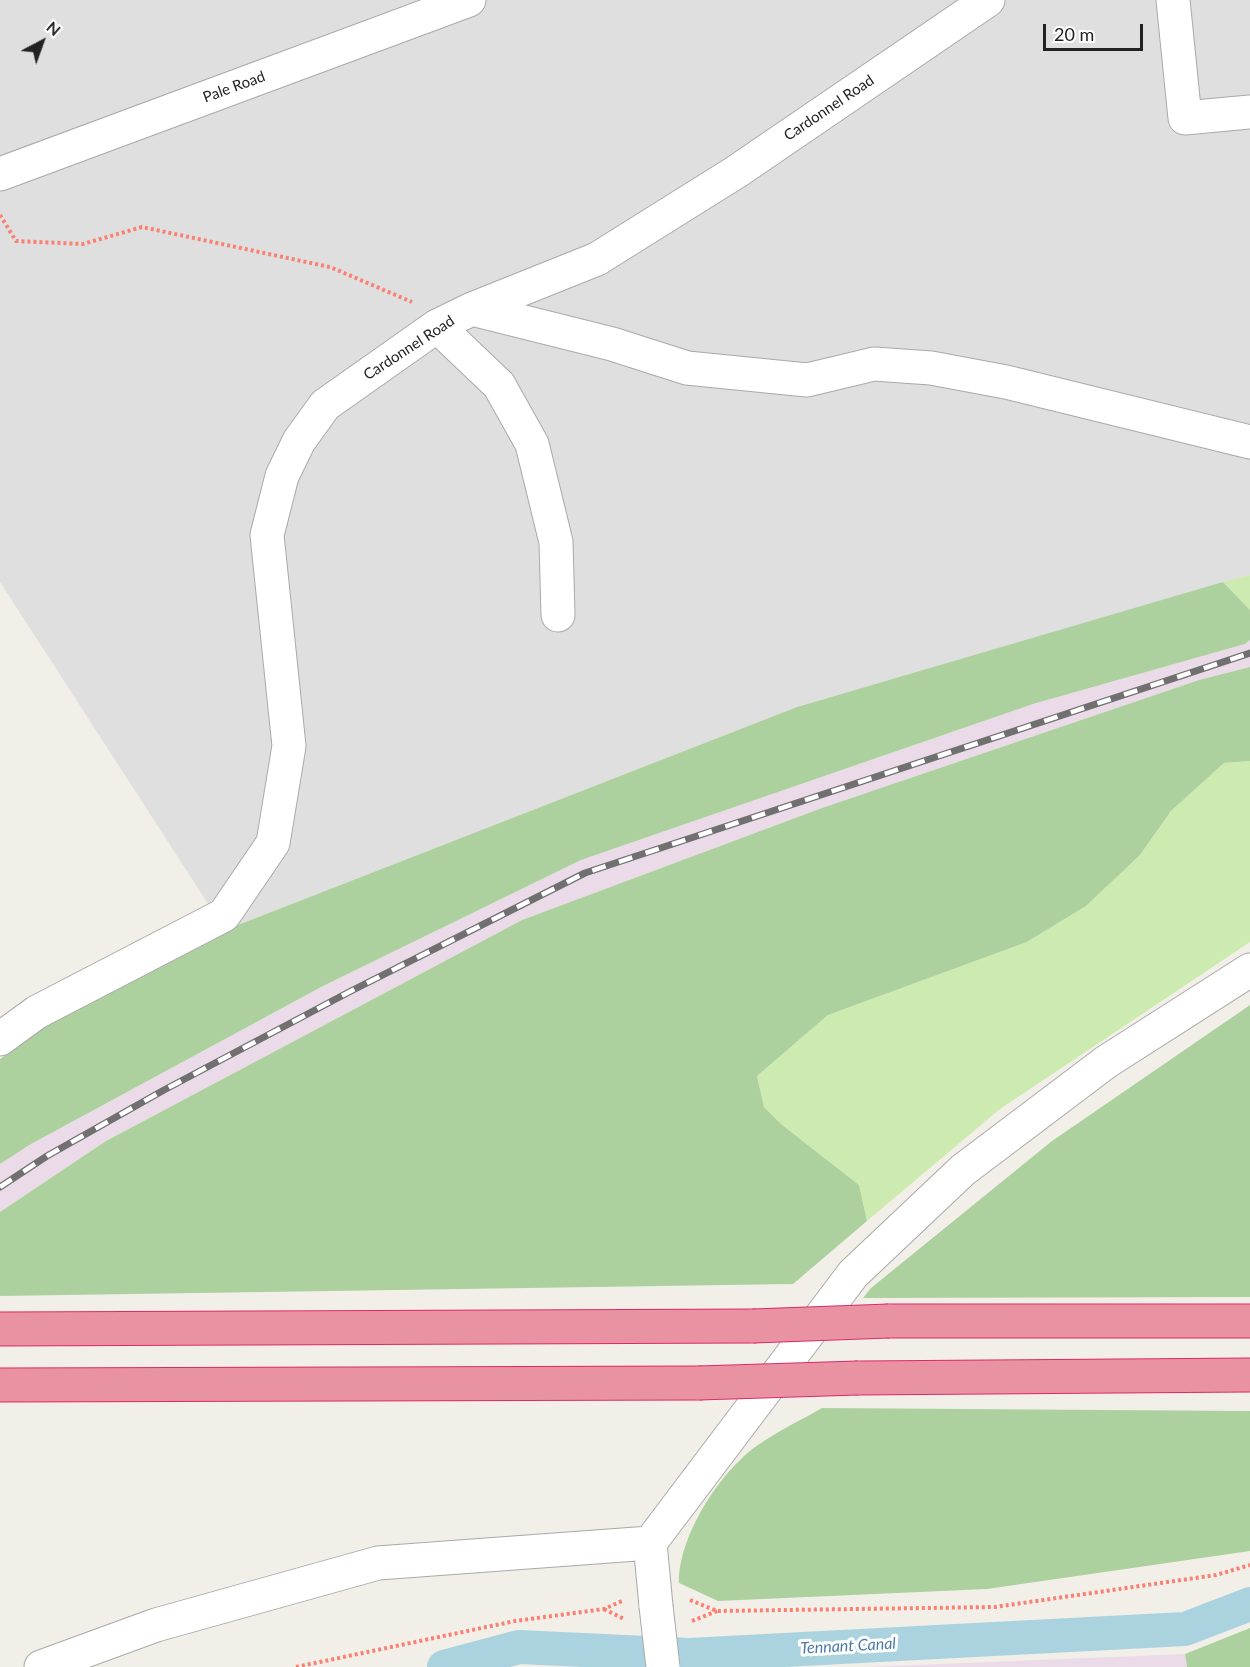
<!DOCTYPE html>
<style>
body{margin:0}
#map{position:relative;width:1250px;height:1667px;overflow:hidden;background:#f2efe9;font-family:Lato,sans-serif}
canvas{display:block}
.north{position:absolute;left:12px;top:12px;width:60px;height:60px;-webkit-text-stroke:4px #fff;paint-order:stroke;rotate:41deg;font-size:16px;font-weight:700;line-height:24px;text-align:center;color:#222}
.north::after{content:'';display:block;margin:auto;width:21px;height:27px;background:#222;clip-path:polygon(50% 0,100% 100%,50% 72%,0 100%)}
.scale{position:absolute;left:1043px;top:24px;width:100px;height:27px;box-sizing:border-box;border:3px solid #222;border-top:0;padding-left:8px;font-size:18px;line-height:21px;white-space:nowrap;color:#222;-webkit-text-stroke:4px #fff;paint-order:stroke}
</style>
<div id="map">
<canvas width="1250" height="1667"></canvas>
<div class="north">N</div>
<div class="scale">20 m</div>
</div>
<script>
const ctx = document.querySelector('canvas').getContext('2d');
ctx.lineJoin = 'round';
function paint(path, color) { ctx.fillStyle = color; ctx.fill(path, 'evenodd'); }
function trace(path, color, width, dash) { ctx.strokeStyle = color; ctx.lineWidth = width; ctx.lineCap = dash ? 'butt' : 'round'; ctx.setLineDash(dash || []); ctx.stroke(path); }
function label(font, color, halo, rows, align = 'center') {
  ctx.font = font + ' Lato,sans-serif'; ctx.lineWidth = 6; ctx.setLineDash([]); ctx.textBaseline = 'middle'; ctx.strokeStyle = halo; ctx.fillStyle = color; for (const [text, x, y, turn = 0] of rows) {
    ctx.save(); ctx.translate(x, y); ctx.rotate((+turn || 0) * Math.PI / 180); ctx.textAlign = isNaN(turn) ? turn : align; if (halo) ctx.strokeText(text, 0, 0); ctx.fillText(text, 0, 0); ctx.restore();
  }
}
const residential = new Path2D(`
 M0,0H1250V575L797,707L225,930L0,582Z`);
const industrial = new Path2D(`
 M1250,640V667L1199,680L822,808L522,920L106,1141L0,1212V1164L31,1144L323,986L581,860L1033,704L1245,644Z
 M1185,1654L1187,1667H867Z`);
const grass = new Path2D(`
 M1250,575V610L1223,582Z
 M1250,761V942L1000,1109L867,1221L859,1185L781,1124L764,1107L757,1076L828,1015L1027,942L1086,906L1140,855L1171,811L1224,763Z`);
const forest = new Path2D(`
 M1223,582L1250,610V640L1245,644L1033,704L581,860L323,986L31,1144L0,1164V1059L36,1032L225,930L797,707Z
 M1250,667V761L1224,763L1171,811L1140,855L1086,906L1027,942L828,1015L757,1076L764,1107L781,1124L859,1185L867,1221L793,1284L0,1296V1212L106,1141L522,920L822,808L1199,680Z
 M1250,1005V1297L863,1298L871,1288L1052,1141Z
 M822,1408L1250,1411V1551L987,1589L718,1601L679,1583C678,1537 720,1471 758,1445C778,1431 801,1420 822,1408Z
 M1250,1628V1667H1187L1185,1654Z`);
const canal = new Path2D(`
 M444,1667L519,1647L689,1655L1185,1629L1250,1604`);
const path = new Path2D(`
 M0,215L16,241L83,244L142,227L330,267L412,302
 M690,1600L717,1611L995,1607L1216,1575L1250,1565
 M604,1609L624,1619
 M692,1621L717,1611
 M296,1667L515,1621L604,1609L622,1601`);
const minor = new Path2D(`
 M1173,0L1185,118L1250,112
 M0,174L469,0
 M472,309L612,344L687,368L807,380L874,364L931,368L1006,382L1250,442
 M437,326L499,385L532,444L556,542L558,615
 M0,1039L37,1012L224,915L273,843L289,746L267,535L282,476L299,441L325,405L437,326L472,309L597,259L736,172L988,0
 M650,1543L853,1274L963,1170L1106,1062L1250,970
 M41,1667L156,1625L378,1563L650,1543L656,1606`);
const highway = new Path2D(`
 M889,1321H1250
 M0,1329L753,1326
 M858,1378L1250,1375
 M0,1385L699,1383`);
const rail = new Path2D(`
 M0,1187L47,1156L164,1090L351,991L585,873L1250,653`);
const minorBridge = new Path2D(`
 M656,1606L663,1667`);
const highwayBridge = new Path2D(`
 M753,1326L889,1321
 M699,1383L858,1378`);
const streetNames = [
 ["Pale Road",234,87,-20],
 ["Cardonnel Road",829,108,-34],
 ["Cardonnel Road",409,348,-33]
];
const waterNames = [
 ["Tennant Canal",848,1646,-3]
];
paint(residential, '#e0dfdf');
paint(industrial, '#ebdbe8');
paint(grass, '#cdebb0');
paint(forest, '#add19e');
trace(canal, '#aad3df', 34);
trace(minor, '#a9a9a9', 35);
trace(highway, '#dc2a67', 35);
trace(path, '#fa8072', 4, [3, 3]);
trace(minor, '#fff', 33);
trace(highway, '#e892a2', 33);
trace(rail, '#707070', 7);
trace(rail, '#fff', 4.5, [14]);
trace(minorBridge, '#a9a9a9', 35, []);
trace(highwayBridge, '#dc2a67', 35, []);
trace(minorBridge, '#fff', 33);
trace(highwayBridge, '#e892a2', 33);
label('15px', '#222', '#fff', streetNames);
label('italic 16px', '#4a7aab', '#fff', waterNames);
</script>
